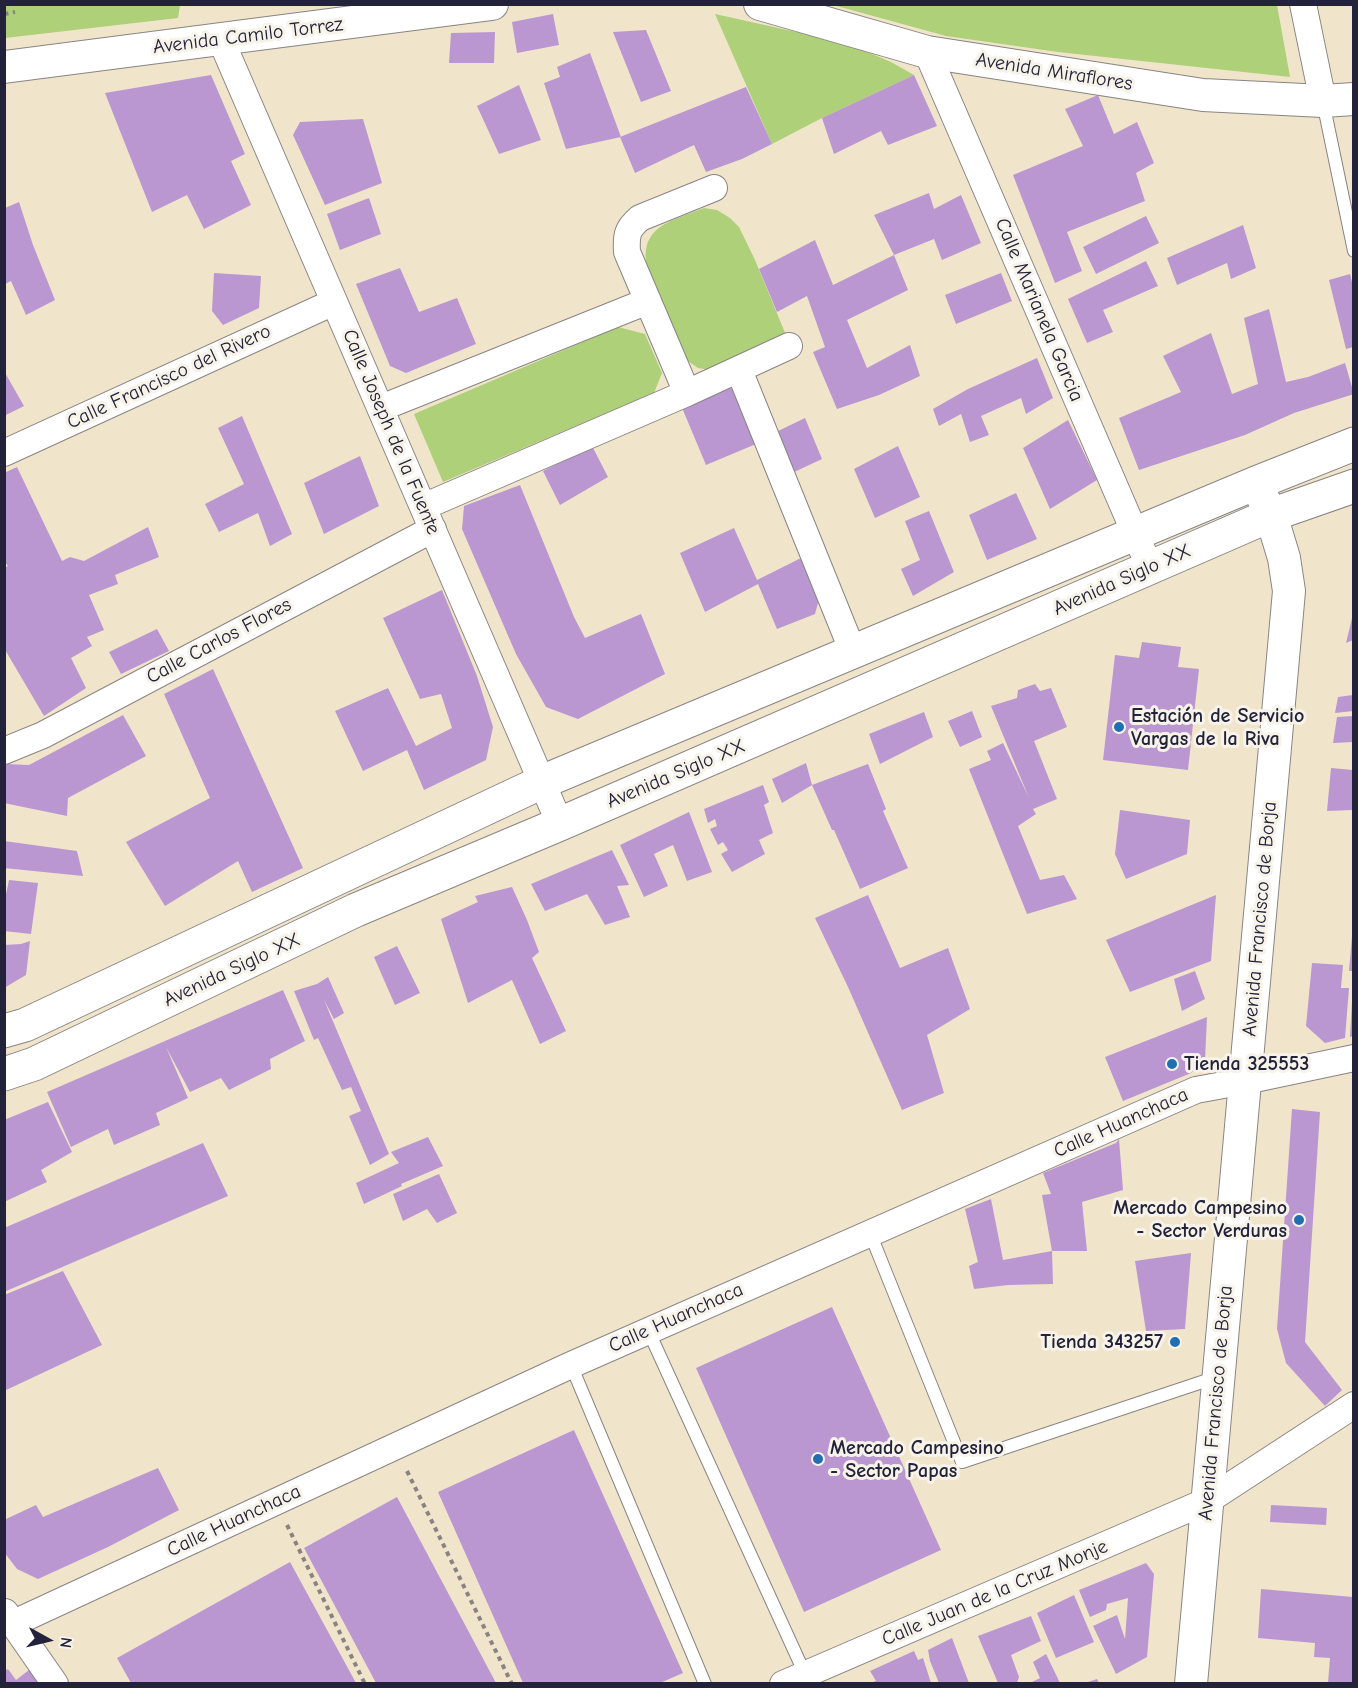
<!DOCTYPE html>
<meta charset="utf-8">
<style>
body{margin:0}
#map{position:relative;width:1358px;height:1688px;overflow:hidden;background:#f0e5cb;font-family:"Comic Neue",sans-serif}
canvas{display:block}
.frame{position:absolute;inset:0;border:6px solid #22223b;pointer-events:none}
.north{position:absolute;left:18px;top:1610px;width:60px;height:60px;-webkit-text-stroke:4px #f7f3e8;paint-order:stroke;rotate:98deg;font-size:16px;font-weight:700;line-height:24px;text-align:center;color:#22223b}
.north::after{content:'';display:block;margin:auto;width:21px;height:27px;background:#22223b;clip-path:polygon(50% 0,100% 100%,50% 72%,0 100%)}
</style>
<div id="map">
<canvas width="1358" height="1688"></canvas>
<div class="frame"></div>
<div class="north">N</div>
</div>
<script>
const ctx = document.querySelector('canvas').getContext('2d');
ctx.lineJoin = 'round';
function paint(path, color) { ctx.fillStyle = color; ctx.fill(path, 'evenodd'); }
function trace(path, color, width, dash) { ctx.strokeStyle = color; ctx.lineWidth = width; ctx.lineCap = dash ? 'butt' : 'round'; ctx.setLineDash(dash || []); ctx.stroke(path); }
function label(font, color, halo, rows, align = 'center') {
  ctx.font = font + ' "Comic Neue",sans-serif'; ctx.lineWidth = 6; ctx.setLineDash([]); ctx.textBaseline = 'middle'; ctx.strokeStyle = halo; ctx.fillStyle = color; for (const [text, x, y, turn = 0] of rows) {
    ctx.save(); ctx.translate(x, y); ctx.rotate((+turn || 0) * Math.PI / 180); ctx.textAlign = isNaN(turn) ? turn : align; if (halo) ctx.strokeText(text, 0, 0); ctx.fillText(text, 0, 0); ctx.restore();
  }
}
const green = new Path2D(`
 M4,5L5,4L180,5L178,18L5,38Z
 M833,5H1277L1290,77L1058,52L946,36Z
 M715,14L846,43L891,62L914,75L822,118L772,144Z
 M704,208L717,210L730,218L739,227L755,260L788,340L710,370L698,368L688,361L649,275C635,227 669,222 704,208Z
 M618,327L645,334L662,373L654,393L443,482L414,414Z`);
const building = new Path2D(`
 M553,14L559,45L517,53L512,22Z
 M646,30L671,91L641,102L613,32Z
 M495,32L494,63H449L451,33Z
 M590,53L621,137L566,149L544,83L560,77L557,67Z
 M211,75L245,154L231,161L251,205L204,229L187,195L152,212L105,93Z
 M914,75L937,126L888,145L881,131L834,154L822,118Z
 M519,85L541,140L499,154L477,106Z
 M746,87L772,144L742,159L706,172L694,145L635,173L620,137Z
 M1098,95L1114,134L1137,122L1154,163L1136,173L1145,201L1067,232L1082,271L1055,283L1013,175L1083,146L1065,109Z
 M363,119L382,183L325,205L293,135L300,122Z
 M929,193L934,209L961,195L981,243L942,260L934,239L894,255L874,215Z
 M369,198L381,234L340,250L327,214Z
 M19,202L33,245L55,300L26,315L11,281L5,284V208Z
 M1146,216L1159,243L1096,274L1083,247Z
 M1243,225L1256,268L1231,279L1227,263L1177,285L1167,258Z
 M815,240L833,285L894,255L908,290L847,320L867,368L910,345L920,376L879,395L837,409L813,352L825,347L807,296L777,312L759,269Z
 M1146,261L1158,286L1103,310L1113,332L1087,343L1068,299Z
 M400,268L419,312L457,298L476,344L406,373L390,366L356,284Z
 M214,273L261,276L259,308L223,325L212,311Z
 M1001,273L1012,301L956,324L945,295Z
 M1350,274L1353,286V347L1346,349L1329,280Z
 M1269,309L1286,382L1308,377L1345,363L1354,394L1294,413L1245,435L1139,470L1119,418L1181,392L1163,356L1211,333L1232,394L1258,384L1244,318Z
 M1037,358L1053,398L1026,414L1021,398L981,416L989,435L970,442L961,414L939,426L933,409L968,389Z
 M4,371L24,406L4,416Z
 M718,384L735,390L756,444L706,465L680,403Z
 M242,416L292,534L270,546L258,513L219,532L205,504L244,484L218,428Z
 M805,418L822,459L792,473L774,433Z
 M1068,420L1097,480L1050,509L1023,448Z
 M592,446L608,477L560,505L543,471Z
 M898,446L920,497L875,518L854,469Z
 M360,456L379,506L324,534L304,483Z
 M17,467L62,561L70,557L84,561L148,527L159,557L115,575L118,584L89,595L104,630L87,637L92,646L71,658L86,688L44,716L4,648V568L8,566L4,561V473Z
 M520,485L574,617L585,638L641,614L665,674L578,719L546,707L516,654L462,529L464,506Z
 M1016,493L1037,539L987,560L969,515Z
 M929,511L954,572L913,596L901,569L920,560L905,521Z
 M734,528L757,580L803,557L821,592L815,614L777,629L758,584L705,612L680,553Z
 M442,590L477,676L493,727L486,760L424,790L407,750L363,771L335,711L388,688L416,746L452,728L441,694L420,699L383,618Z
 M1353,614V640L1346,643Z
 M157,629L169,651L121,674L109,652Z
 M1142,642L1181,647L1178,667L1199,669L1188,770L1103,760L1115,655L1139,658Z
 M213,669L303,868L252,892L238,861L165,906L126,842L210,798L164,694Z
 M1035,684L1040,691L1051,688L1067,727L1034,741L1057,799L1033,809L1036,814L1018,826L1040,880L1064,875L1077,899L1027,914L969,769L991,760L987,751L1003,743L1029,798L991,706L1017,698L1018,690Z
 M1353,695V711L1335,713L1338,697Z
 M972,711L982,737L960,747L948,721Z
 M924,712L933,737L880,764L869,734Z
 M123,715L146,756L68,798L67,816L4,803L6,764L29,765Z
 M1353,716V742L1333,743L1337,717Z
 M806,763L812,785L782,803L772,779Z
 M868,764L886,809L883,811L908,868L860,889L834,830H832L812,785Z
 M1331,768L1353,770V810L1327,811Z
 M763,785L769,802L764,805L773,833L759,840L765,854L732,872L721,854L728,850L723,842L718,845L710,829L717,826L715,819L708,823L704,809Z
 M1120,810L1190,820L1187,854L1126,879L1115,854Z
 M689,812L712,872L687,881L673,845L654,854L668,886L644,897L620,845Z
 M4,841L77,851L83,876L4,868Z
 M612,850L629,885L617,886L630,917L605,925L587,894L545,911L531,884Z
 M9,880L38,883L31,934L4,931V904Z
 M512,887L527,920L539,952L532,958L566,1031L540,1044L512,980L468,1003L441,919L478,902L475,896Z
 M868,895L900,968L948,948L970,1009L927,1035L944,1093L902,1110L848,987L815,918Z
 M1216,895L1211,961L1130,992L1106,940Z
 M1352,936H1353V971H1349Z
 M30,941L26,975L4,988V945L21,944Z
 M397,946L420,993L395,1005L374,957Z
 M1312,963L1343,965L1341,988H1349L1345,1038L1325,1043L1306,1026Z
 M1195,971L1205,999L1182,1011L1174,979Z
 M328,977L344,1013L334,1019L324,1000L389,1154L370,1165L349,1116L361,1111L351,1087L342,1090L318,1038L314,1040L294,991L317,984Z
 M283,990L305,1041L270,1059L271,1069L229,1090L221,1078L190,1092L166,1047L188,1098L156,1113L160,1125L114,1145L108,1129L71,1147L47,1092Z
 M1352,1001H1353V1036L1350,1037Z
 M1207,1017L1205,1060L1191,1073L1123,1101L1105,1057Z
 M48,1102L72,1152L41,1170L47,1182L4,1202V1120Z
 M1292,1109L1320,1112L1305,1342L1342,1390L1325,1406L1286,1363L1277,1329Z
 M428,1137L443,1166L401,1184L402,1186L364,1204L356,1183L399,1163L391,1152Z
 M1119,1139L1123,1190L1082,1202L1087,1251H1052L1053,1284L1008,1285L974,1289L969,1266L978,1262L965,1209L991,1199L1003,1260L1052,1251L1042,1195L1051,1194L1043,1173L1116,1143Z
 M203,1143L228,1196L4,1292V1228Z
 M439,1174L457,1213L437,1223L427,1209L403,1221L393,1194Z
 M1191,1253L1185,1329L1146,1331L1135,1261Z
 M63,1271L102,1345L4,1391V1295Z
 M832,1307L941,1550L804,1612L696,1368Z
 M574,1430L683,1673L660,1683H523L438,1492Z
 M158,1468L179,1510L108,1547L38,1579L17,1569L4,1552V1520L36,1505L43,1517Z
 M397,1497L496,1683H376L304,1548Z
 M1271,1505L1327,1508L1326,1525L1270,1522Z
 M290,1562L356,1683H131L117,1658Z
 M1146,1563L1154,1574L1147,1657L1116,1674L1093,1626L1117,1615L1125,1639L1128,1598L1107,1604L1106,1610L1090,1617L1079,1590Z
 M1261,1589L1353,1597V1683H1328L1330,1658L1314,1657L1315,1643L1258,1638Z
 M1074,1595L1094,1642L1056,1658L1037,1613Z
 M1031,1616L1041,1641L1011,1655L1019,1677L1017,1683H998L978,1636Z
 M952,1638L969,1683H939L930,1661L928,1650Z
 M914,1651L918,1660L923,1658L931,1683H869L876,1681L870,1671Z
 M1046,1654L1060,1683H1030L1040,1678L1033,1662Z
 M8,1669L16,1680L29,1670L39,1683H4V1671Z
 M1097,1679L1099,1683H1085Z`);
const path = new Path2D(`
 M4,14L15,12
 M407,1471L512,1684
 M287,1525L365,1684`);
const service = new Path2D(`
 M1323,102L1354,251
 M870,1233L962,1462L1217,1377
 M648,1330L805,1674
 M571,1365L705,1684`);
const minor = new Path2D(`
 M1303,4L1323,101
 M221,40L560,824
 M927,52L1150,568
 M739,370L853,652
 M687,393L627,252C626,235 627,229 640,218L714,188
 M381,408L648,301
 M4,453L334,302
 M423,507L687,393L789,346
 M4,751L43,735L433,529
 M5,1612L55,1684
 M14,1623L571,1365L1196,1090L1245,1081L1354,1058
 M783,1684L1207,1501L1354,1405`);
const tertiary = new Path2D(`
 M760,4L927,52L1203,95L1323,101L1354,99
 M4,67L492,4
 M1191,1684L1289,591L1284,558L1271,515L1256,483`);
const trunk = new Path2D(`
 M4,1031L25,1025L542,782L1256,483L1354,444
 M4,1074L34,1064L356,910L560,824L1271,515L1354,486`);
const markers = [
 [1119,727,6,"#1f6fb2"],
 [1172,1064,6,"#1f6fb2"],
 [1299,1220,6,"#1f6fb2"],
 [1175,1342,6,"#1f6fb2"],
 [818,1459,6,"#1f6fb2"]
];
const streetNames = [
 ["Avenida Camilo Torrez",248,36,-7],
 ["Avenida Miraflores",1054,72,9],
 ["Calle Marianela Garcia",1039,310,67],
 ["Calle Francisco del Rivero",169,377,-25],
 ["Calle Joseph de la Fuente",391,432,67],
 ["Avenida Siglo XX",1122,580,-24],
 ["Calle Carlos Flores",219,641,-28],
 ["Avenida Siglo XX",676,774,-23],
 ["Avenida Francisco de Borja",1260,919,-85],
 ["Avenida Siglo XX",232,970,-25],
 ["Calle Huanchaca",1121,1123,-24],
 ["Calle Huanchaca",676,1318,-24],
 ["Avenida Francisco de Borja",1216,1403,-85],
 ["Calle Huanchaca",234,1521,-25],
 ["Calle Juan de la Cruz Monje",995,1593,-23]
];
const poiNames = [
 ["Estación de Servicio",1131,716],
 ["Vargas de la Riva",1131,739],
 ["Tienda 325553",1184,1064],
 ["Mercado Campesino",1287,1208,"right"],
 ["- Sector Verduras",1287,1231,"right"],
 ["Tienda 343257",1163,1342,"right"],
 ["Mercado Campesino",830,1448],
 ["- Sector Papas",830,1471]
];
paint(green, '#add078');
paint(building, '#ba97d1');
trace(service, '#898483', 14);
trace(minor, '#898483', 28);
trace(tertiary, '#898483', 34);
trace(trunk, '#898483', 35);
trace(path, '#898483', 4, [4.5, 4.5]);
trace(service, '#fff', 12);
trace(minor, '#fff', 26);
trace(tertiary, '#fff', 32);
trace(trunk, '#fff', 33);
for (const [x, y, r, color] of markers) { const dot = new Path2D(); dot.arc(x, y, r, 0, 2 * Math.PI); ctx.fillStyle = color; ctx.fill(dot); trace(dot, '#f7f3e8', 2); }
label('20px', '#22223b', '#f7f3e8', streetNames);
label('bold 20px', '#22223b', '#f7f3e8', poiNames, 'left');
</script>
